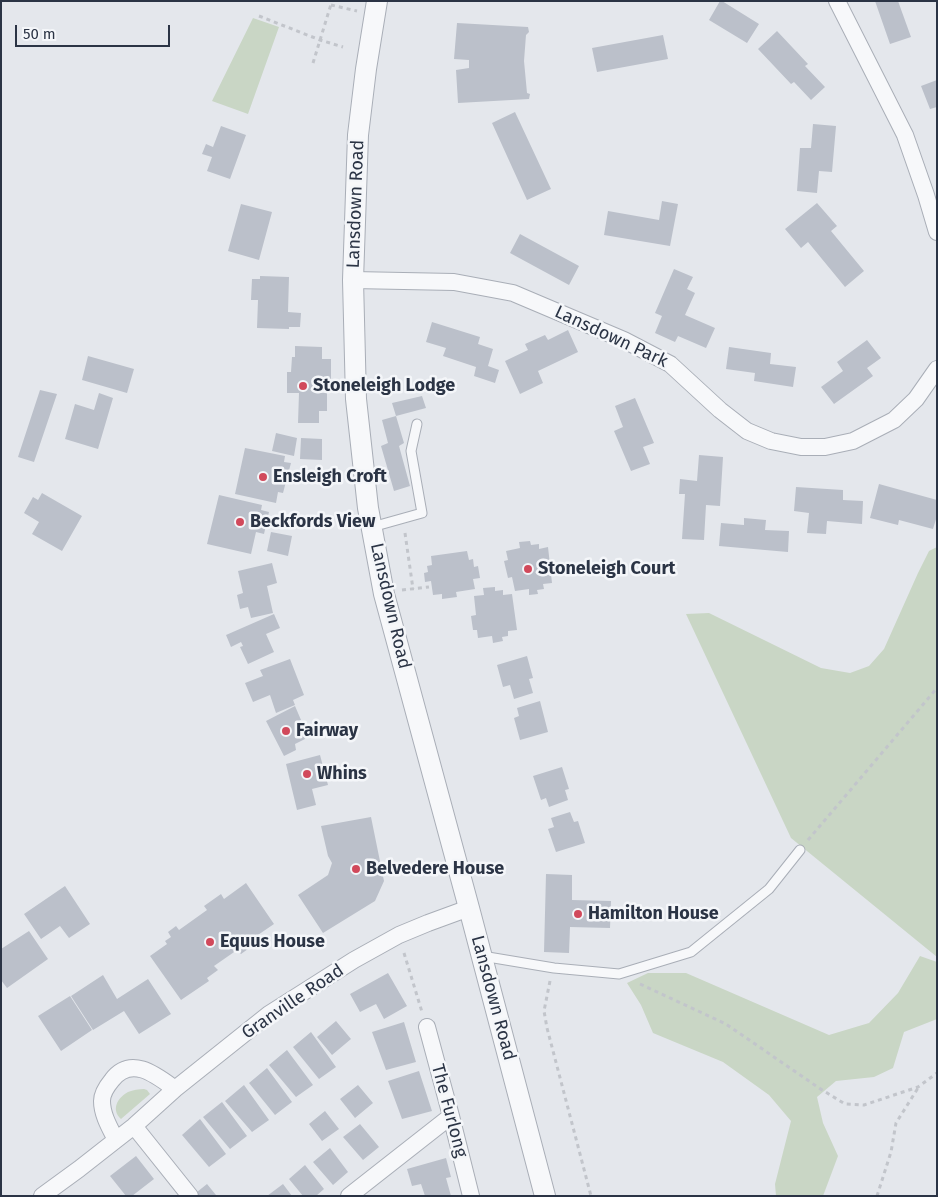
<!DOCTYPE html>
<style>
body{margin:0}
#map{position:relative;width:938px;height:1197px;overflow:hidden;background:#e4e7ec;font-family:"Fira Sans",sans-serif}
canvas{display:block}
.frame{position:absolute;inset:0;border:2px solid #2b3445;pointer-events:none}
.scale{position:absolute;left:15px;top:25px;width:155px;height:22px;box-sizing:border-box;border:2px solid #2b3445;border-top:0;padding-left:6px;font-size:15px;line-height:18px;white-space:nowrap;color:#2b3445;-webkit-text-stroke:4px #f4f6f9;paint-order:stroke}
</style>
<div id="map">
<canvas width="938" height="1197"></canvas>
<div class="frame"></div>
<div class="scale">50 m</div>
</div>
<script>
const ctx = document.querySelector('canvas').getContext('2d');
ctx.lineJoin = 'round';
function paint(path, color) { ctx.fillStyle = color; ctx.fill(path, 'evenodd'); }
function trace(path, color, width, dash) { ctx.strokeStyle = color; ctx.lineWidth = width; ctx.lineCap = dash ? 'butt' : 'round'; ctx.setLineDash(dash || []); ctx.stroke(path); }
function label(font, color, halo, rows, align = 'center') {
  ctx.font = font + ' "Fira Sans",sans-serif'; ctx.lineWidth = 5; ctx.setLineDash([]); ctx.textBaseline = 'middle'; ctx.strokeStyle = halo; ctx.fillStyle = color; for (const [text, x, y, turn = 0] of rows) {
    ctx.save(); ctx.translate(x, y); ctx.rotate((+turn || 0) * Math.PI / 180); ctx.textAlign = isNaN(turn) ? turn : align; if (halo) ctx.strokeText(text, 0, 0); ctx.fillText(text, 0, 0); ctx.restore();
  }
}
const green = new Path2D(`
 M253,18L279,27L248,114L212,101Z
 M937,547V957L791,838L686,614L709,613L821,668L850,673L869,666L884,649L918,573L929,551Z
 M920,956L937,962V1019L904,1032L893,1068L874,1077L836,1081L817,1097L823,1123L838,1156L823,1196H776L775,1184L791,1121L769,1095L723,1062L653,1033L641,1005L627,983L648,973H686L829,1035L869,1023L898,993Z
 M144,1089L147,1090L150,1094L121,1119C111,1110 117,1098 128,1092C133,1090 139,1089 144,1089Z`);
const building = new Path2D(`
 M720,1H722L759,24L747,43L709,20Z
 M875,1H898L911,37L890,44Z
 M457,23L528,27L529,32L526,35L524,61L527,93L530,94L529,99L458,103L456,70L469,68V60L454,59Z
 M777,31L808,64L805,66L825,87L811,100L794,82L791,84L758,49Z
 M663,35L668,59L597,72L592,48Z
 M937,80V107L930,109L921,86Z
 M515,112L551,189L527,200L492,123Z
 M813,124L836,126L832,172L819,171L817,193L797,191L800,148H811Z
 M221,126L246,135L230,179L207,171L212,157L202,154L206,144L213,147Z
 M662,201L678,204L670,246L604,235L608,211L659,220Z
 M817,203L837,226L831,231L864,271L845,287L808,242L801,248L785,229Z
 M241,204L272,212L259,260L228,251Z
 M520,234L579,266L569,285L510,253Z
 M674,269L693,277L687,289L695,293L685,315L715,328L706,348L678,336L675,342L655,333L662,316L655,313Z
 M260,276L289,277L288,312L301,313L300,327H289V329L257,328L258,300H251L252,279H260Z
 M432,322L480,337L478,344L493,349L488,366L499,370L495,383L474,376L476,367L443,356L446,348L426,342Z
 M568,330L578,352L538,371L543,383L520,394L505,361L528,350L525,344L545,335L548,340Z
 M867,340L881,358L867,368L873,376L834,404L821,387L843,371L837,362Z
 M295,346L322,347V359H331V379H319V393H327V411H319V423H298L299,393H287V372H291L292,357H295Z
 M729,347L771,353L770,364L796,367L793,387L754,381L755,373L726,369Z
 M88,356L134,369L127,393L82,380Z
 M40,390L57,394L34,462L18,457Z
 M99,393L113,398L98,449L65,439L75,404L94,410Z
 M422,396L426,408L396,416L392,403Z
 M635,398L654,443L643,447L650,464L631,471L614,431L623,427L615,406Z
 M396,416L404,443L399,446L410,486L394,491L381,446L388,443L382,420Z
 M276,433L297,438L294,456L272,451Z
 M301,438L322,439V460L300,459Z
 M245,448L285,456L284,462L291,463L283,493L278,492L276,503L235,494Z
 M699,455L723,457L720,506L706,505L704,540L682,539L685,494H679L680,479L697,481Z
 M879,484L937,500V516L933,529L899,520L898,525L870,518Z
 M796,487L843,490V500L863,501L862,524L827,521L826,534L807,533L809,513L794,511Z
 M42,493L82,516L62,551L32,534L39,522L24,513L33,497L38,500Z
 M219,495L262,505L261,510L269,512L264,534L256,532L251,554L207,544Z
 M744,518L766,520L765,530L789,531L788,552L719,546L721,523L744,525Z
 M271,532L292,536L288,556L267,551Z
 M530,541L531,545L539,544V549L548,547L552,583L543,584L544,589L537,590L538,594L529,595V589L515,591L512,577L508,578L504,561L508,560L506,551L520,548L519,542Z
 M467,551L469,560L473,559L474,567L478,566L480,578L473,579L475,589L456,592L457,597L442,599V594L433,595L431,581L425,582L424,573L428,572L427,566L432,565L431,556Z
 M272,563L277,583L267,586L273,613L251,618L248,607L240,609L237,595L243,593L238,571Z
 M495,587V591L503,590V595L512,594L517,630L508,631V636L502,637L503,641L493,643L492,636L478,638L477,630H473L471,616L476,615L474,596L484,595L483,588Z
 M274,614L280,628L266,634L274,652L248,664L240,647L243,646L241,642L231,647L226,635Z
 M527,656L533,678L529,679L533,693L514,699L510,685L503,687L497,665Z
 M290,659L304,695L293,700L295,705L276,713L270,695L253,702L245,683L263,676L260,670Z
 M540,701L548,732L520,740L514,718L519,716L517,708Z
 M295,706L301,720L297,722L305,739L295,744L296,750L284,756L266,721Z
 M320,755L328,785L312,789L316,805L297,810L286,764Z
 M562,767L569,789L565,790L568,800L549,807L546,798L541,800L533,776Z
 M570,812L574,822L578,821L585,843L556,852L548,829L554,827L551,818Z
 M371,817L384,881L375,901L323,933L298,895L328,875L332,863L328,856L321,826Z
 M546,874L572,875V900L611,901L610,928L570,927L569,953L544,952Z
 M246,883L274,924L252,939L255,944L241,954L237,950L214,966L218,970L207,978L209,981L181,1000L150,956L167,944L165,941L171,937L168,932L176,926L179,930L207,910L204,906L221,894L224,899Z
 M65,886L90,924L69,938L60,926L41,939L24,914Z
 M29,931L48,959L7,988L1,980V949Z
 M388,973L407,1006L384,1019L376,1004L360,1012L350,994Z
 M103,975L117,999L148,979L171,1014L139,1034L124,1011L93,1030L71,996Z
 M70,996L92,1030L61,1051L38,1016Z
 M336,1021L351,1039L332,1055L317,1037Z
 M404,1022L416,1062L386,1070L372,1032Z
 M311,1032L336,1067L319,1079L293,1047Z
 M287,1050L313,1085L296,1097L269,1065Z
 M267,1068L292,1102L275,1115L249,1083Z
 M419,1071L432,1111L402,1119L388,1081Z
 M244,1085L269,1120L252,1132L225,1101Z
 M358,1085L373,1103L355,1118L340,1099Z
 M222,1102L247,1136L230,1149L203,1117Z
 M325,1111L339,1129L322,1141L309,1124Z
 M200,1119L226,1154L209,1167L182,1135Z
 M360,1124L379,1147L363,1160L343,1137Z
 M330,1148L348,1172L333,1185L313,1162Z
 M136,1156L154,1179L132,1196H126L110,1176Z
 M446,1158L451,1177L446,1178L451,1196H425L421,1184L412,1186L407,1169Z
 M305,1165L324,1189L316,1196H303L289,1179Z
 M207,1184L216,1195L215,1196H192Z
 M283,1184L292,1196H267Z`);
const path = new Path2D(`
 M331,5L357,11
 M259,16L320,40L343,47
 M313,63L332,1
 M405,533L413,589
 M402,590L429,587
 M808,840L937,688
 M404,953L422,1012
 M550,981L544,1011L547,1028L591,1196
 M640,984L726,1024L819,1088L845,1104L864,1105L918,1087L937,1073
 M877,1196L891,1152L896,1123L918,1088`);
const service = new Path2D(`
 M372,527L422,513L411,451L417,424
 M482,956L554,968L619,974L691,952L769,889L800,850`);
const minor = new Path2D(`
 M837,1L905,135L926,195L937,232
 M353,280L454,282L513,293L624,340L670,364L720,410L747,431L771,441L801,447H825L853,441L894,420L916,399L937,369
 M427,1027L451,1116L471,1196
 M134,1126L190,1196
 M116,1140C110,1128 102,1115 102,1101C102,1093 107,1086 112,1080C131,1055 156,1075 175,1089
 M42,1196L79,1169L116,1140L134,1126L175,1089L269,1014L354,960L399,935L428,923L469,908
 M349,1196L451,1116`);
const tertiary = new Path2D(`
 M377,1L366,69L358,135L353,280L356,399L368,508L384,594L469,908L545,1196`);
const markers = [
 [303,386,5,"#d1495b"],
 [263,477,5,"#d1495b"],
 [240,522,5,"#d1495b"],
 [528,569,5,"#d1495b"],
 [286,731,5,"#d1495b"],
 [307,774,5,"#d1495b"],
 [356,869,5,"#d1495b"],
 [578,914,5,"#d1495b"],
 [210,942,5,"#d1495b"]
];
const streetNames = [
 ["Lansdown Road",356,204,-88],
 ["Lansdown Park",611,337,25],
 ["Lansdown Road",390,606,77],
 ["Lansdown Road",493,998,75],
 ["Granville Road",293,1002,-34],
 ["The Furlong",449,1111,75]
];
const poiNames = [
 ["Stoneleigh Lodge",313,386],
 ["Ensleigh Croft",273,477],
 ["Beckfords View",250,522],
 ["Stoneleigh Court",538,569],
 ["Fairway",296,731],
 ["Whins",317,774],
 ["Belvedere House",366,869],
 ["Hamilton House",588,914],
 ["Equus House",220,942]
];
paint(green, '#c9d6c5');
paint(building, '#bbc0ca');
trace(service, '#a9aeb7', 11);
trace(minor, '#a9aeb7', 18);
trace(tertiary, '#a9aeb7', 22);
trace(path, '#c2c5cb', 3, [4, 4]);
trace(service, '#f7f8fa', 9);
trace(minor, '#f7f8fa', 16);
trace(tertiary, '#f7f8fa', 20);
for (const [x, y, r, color] of markers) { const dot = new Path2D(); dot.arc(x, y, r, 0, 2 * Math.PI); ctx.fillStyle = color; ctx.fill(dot); trace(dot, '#f4f6f9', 2); }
label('18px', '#2b3445', '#f4f6f9', streetNames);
label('bold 18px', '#2b3445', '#f4f6f9', poiNames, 'left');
</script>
